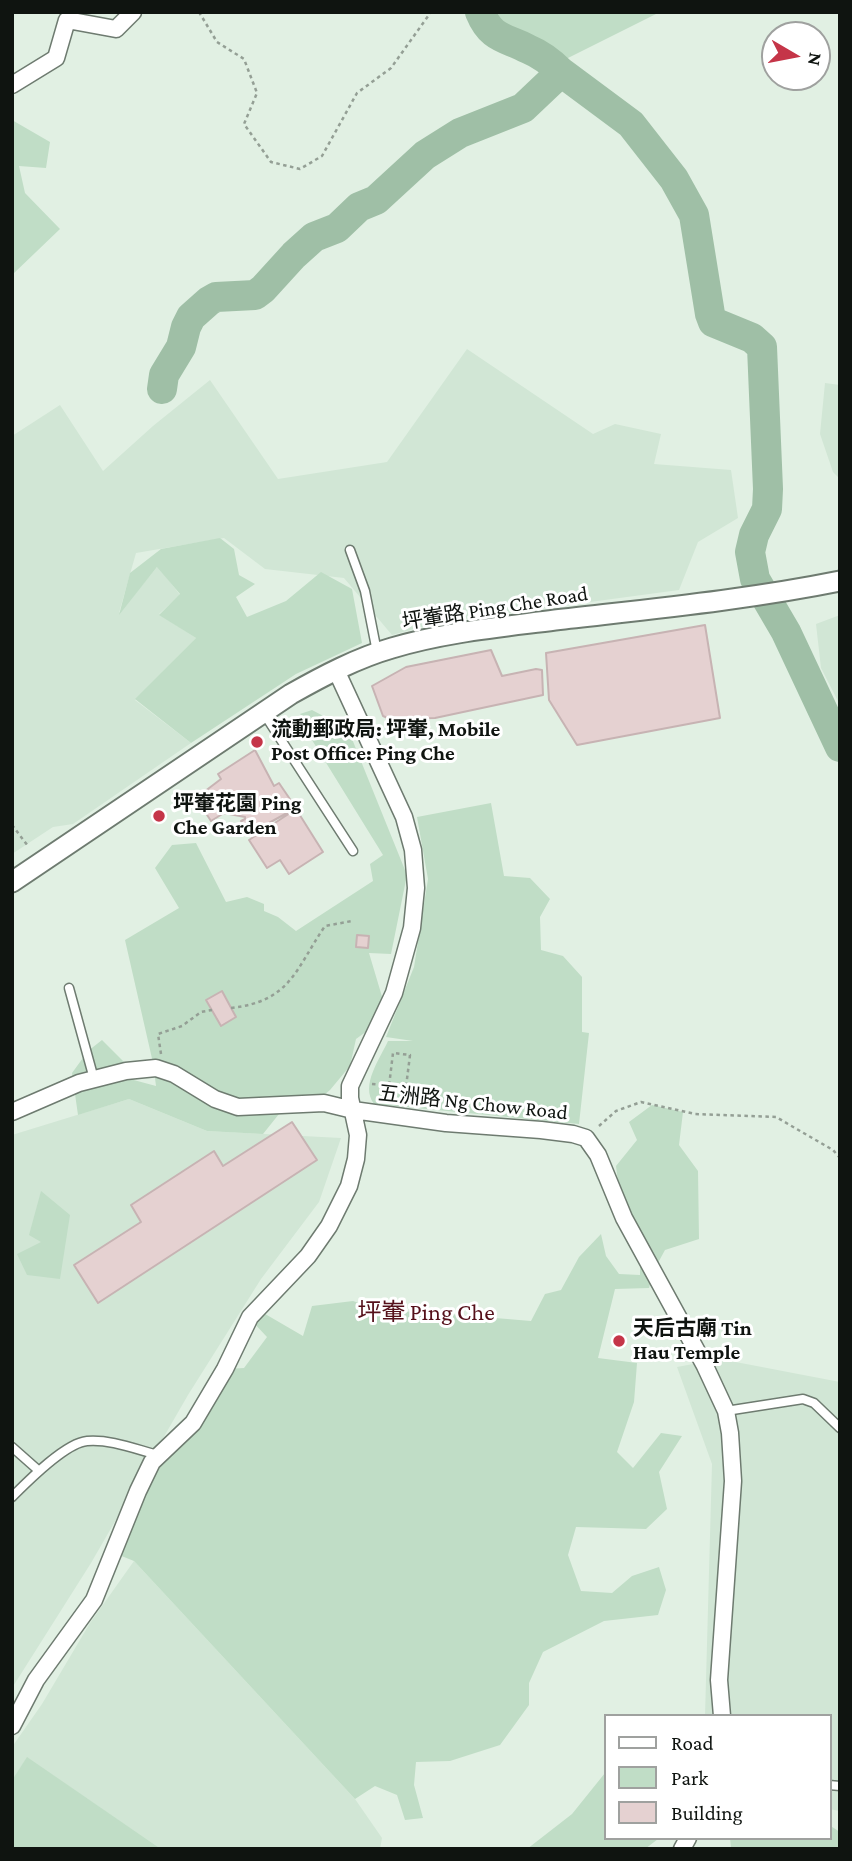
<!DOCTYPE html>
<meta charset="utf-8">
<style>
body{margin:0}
#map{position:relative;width:852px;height:1861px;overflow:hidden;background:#e1f0e3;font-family:"Crimson Pro",serif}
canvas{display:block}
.frame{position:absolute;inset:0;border:14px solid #0f1410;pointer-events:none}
.legend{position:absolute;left:604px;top:1714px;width:228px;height:126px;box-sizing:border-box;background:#fff;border:2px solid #9fa19f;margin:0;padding:9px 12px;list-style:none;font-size:21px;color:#0f1410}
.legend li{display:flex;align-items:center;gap:14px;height:35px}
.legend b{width:35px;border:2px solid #9fa19f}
.north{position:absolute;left:761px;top:21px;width:70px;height:70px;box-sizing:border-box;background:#fff;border:2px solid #9fa19f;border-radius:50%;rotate:100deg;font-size:19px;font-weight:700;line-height:28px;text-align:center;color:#0f1410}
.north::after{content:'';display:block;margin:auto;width:24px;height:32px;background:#c53548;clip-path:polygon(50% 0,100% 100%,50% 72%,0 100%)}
</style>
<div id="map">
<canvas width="852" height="1861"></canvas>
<div class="frame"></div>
<ul class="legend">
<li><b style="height:9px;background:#fff"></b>Road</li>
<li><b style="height:19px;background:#c0ddc6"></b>Park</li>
<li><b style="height:19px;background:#e5d1d1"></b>Building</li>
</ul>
<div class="north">N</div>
</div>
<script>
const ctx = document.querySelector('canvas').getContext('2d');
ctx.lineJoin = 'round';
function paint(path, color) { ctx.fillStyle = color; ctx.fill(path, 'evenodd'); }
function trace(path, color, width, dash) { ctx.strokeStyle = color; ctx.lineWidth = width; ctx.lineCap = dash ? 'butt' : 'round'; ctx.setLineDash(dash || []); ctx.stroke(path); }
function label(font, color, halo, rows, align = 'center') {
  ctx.font = font + ' "Crimson Pro","Noto Sans SC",serif'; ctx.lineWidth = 6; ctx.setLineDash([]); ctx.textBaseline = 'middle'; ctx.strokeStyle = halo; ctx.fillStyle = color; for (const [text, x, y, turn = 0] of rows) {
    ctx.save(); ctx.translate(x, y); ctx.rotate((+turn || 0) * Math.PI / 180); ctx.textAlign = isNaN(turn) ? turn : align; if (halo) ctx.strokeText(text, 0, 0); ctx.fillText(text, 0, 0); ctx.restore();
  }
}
const built = new Path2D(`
 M467,349L593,434L615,424L661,434L654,464L731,470L738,518L698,542L679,590L486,616L425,626L392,635L344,578L265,569L224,538L136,553L119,613L158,566L180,595L159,614L196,638L135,700L191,743L73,824L53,827L12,854V436L60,405L103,471L153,426L210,380L278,479L387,462Z
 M825,383L840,385V479L833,472L820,434Z
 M840,615V705L821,668L816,624Z
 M129,1099L207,1131L341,1138L319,1202L261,1279L188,1395L91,1563L12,1688V1135Z
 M720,1359L840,1382V1811L829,1809V1716H705L712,1464L677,1367Z
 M134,1561L355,1799L382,1838L380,1849H161L27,1758L12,1780V1747L42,1704L90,1623Z`);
const green = new Path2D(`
 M480,12H660L554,65C546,59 538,53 529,49C506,37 492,40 480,12Z
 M12,120L50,142L46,168L19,166L25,193L60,229L12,275Z
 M220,538L234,549L239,575L255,584L236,597L247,617L286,601L321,572L352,589L362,643L296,674L191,743L135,699L196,638L159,615L180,594L157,567L119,615L130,573L161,549Z
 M312,710L348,729L407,875L391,954L369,953L386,1010L378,1023L356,1039L350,1066L330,1090L318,1100L279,1114L263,1134L207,1131L129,1099L78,1115L72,1073L88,1051L102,1040L129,1067L130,1079L156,1086L153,1063L125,940L179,908L155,868L172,845L196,843L226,902L247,897L264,904V911L278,917L296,931L373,881L370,864L383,855L307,732L313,727L300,714Z
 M491,803L504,876L530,878L550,899L540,917L541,950L563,956L582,977V1032L589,1033L579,1124L386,1105L374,1104C360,1085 380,1059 388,1041H413L386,1037L414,967L428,879L417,817Z
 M652,1105L683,1112L679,1145L698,1171L699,1239L665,1250L653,1272L649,1288L615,1289L598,1358L637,1363L634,1402L617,1452L633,1468L661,1433L682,1436L659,1472L667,1509L646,1529L576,1527L568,1555L581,1591L612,1593L632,1576L659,1567L666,1590L658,1615L604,1621L543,1652L529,1683V1705L500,1745L450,1761L416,1762L414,1785L423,1818L405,1820L397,1795L375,1786L355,1799L134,1561L114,1553L145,1477L225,1369L244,1368L267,1337L251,1320L260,1311L303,1336L312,1306L353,1301L391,1314L412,1311L531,1321L545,1294L561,1290L579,1257L601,1234L606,1256L619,1274L640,1275V1248L619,1190L616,1166L637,1140L629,1122Z
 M41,1191L70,1215L60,1279L27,1275L17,1254L41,1242L29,1235Z
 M27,1757L161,1849H12V1780Z
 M605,1773V1838L658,1839L645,1849H527L572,1814Z
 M829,1825L840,1832V1849H731L730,1838H829Z`);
const river = new Path2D(`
 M561,72L631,124L674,179L694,215L710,314L713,322L752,338L762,347L768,489L767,509L754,535L750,552L755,579L786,632L840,747
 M162,389L164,375L181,347L186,327L191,317L209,301L216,297L255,295L263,289L294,255L314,237L337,228L359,207L376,200L425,155L460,133L523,108L561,72C551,62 540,54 528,49C505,37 491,39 480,12`);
const building = new Path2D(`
 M705,625L720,718L577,745L549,700L546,653Z
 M491,650L502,676L536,669L542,670L543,695L435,718L390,719L383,716L372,686L406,667Z
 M255,750L274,786L279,783L296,808L249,834L241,821L245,819V817L224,813L211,821L196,798L221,779L218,774Z
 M296,809L323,852L289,874L280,860L267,868L249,840Z
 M357,935L369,936L368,948L356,947Z
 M222,991L236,1017L221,1026L206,1000Z
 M292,1122L317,1160L98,1303L74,1265L141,1222L131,1205L214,1151L223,1166Z`);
const path = new Path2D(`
 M199,12L217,42L244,59L257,93L244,124L271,162L300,169L322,156L357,93L391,68L431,12
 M12,825L28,846
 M231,1008C291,1001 295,970 325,926L352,921
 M161,1054L158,1034L182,1026L201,1012L212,1010
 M372,1084L406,1087L410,1055L393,1053L389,1086
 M599,1126L616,1111L641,1102L695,1114L776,1117L833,1150L840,1158`);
const service = new Path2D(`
 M350,550L365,591L377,652
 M263,712L353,851
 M69,988L94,1079
 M726,1411L803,1399L814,1403L840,1428
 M12,1447L38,1470
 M12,1497C27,1482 65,1443 87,1441C110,1439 135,1449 158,1455
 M829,1785L840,1786`);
const minor = new Path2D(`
 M12,85L56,58L67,20L116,29L133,12
 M12,1112L79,1083L126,1071L156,1068L174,1074L215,1099L238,1107L324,1103L353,1110L446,1123L541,1130L573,1134L586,1138L598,1155L624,1218L705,1366L726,1411L730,1433L733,1481L719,1680L722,1716
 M12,1726L36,1680L94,1600L138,1491L152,1462L193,1423L225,1369L250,1317L308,1256L329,1226L349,1186L356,1159L358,1135L350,1098V1086L394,993L412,928L416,888L413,850L404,817L336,670
 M682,1849L688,1838`);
const tertiary = new Path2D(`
 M12,882L291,694C323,676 357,658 392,648C445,632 501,627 555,620C650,609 746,600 840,581`);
const markers = [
 [257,742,7,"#c53548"],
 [159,816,7,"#c53548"],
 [619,1341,7,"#c53548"]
];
const streetNames = [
 ["坪輋路 Ping Che Road",495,608,-9],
 ["五洲路 Ng Chow Road",473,1103,6]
];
const poiNames = [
 ["流動郵政局: 坪輋, Mobile",271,730],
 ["Post Office: Ping Che",271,754],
 ["坪輋花園 Ping",173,804],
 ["Che Garden",173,828],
 ["天后古廟 Tin",633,1329],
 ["Hau Temple",633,1353]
];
const quarterNames = [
 ["坪輋 Ping Che",426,1313]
];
paint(built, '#d1e6d5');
paint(green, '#c0ddc6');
trace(river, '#9fbfa6', 30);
paint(building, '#e5d1d1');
trace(building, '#c7b3b3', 2);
trace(service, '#6e7b70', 11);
trace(minor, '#6e7b70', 19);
trace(tertiary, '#6e7b70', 23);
trace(path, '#949f95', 2.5, [3.5, 3.5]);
trace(service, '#fff', 8);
trace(minor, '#fff', 16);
trace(tertiary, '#fff', 19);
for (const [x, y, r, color] of markers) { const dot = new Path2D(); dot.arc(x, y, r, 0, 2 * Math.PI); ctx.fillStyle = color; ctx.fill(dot); trace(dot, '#fff', 2.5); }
label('21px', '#0f1410', '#fff', streetNames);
label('bold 21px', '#0f1410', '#fff', poiNames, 'left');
label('24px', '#55101a', '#fff', quarterNames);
</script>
